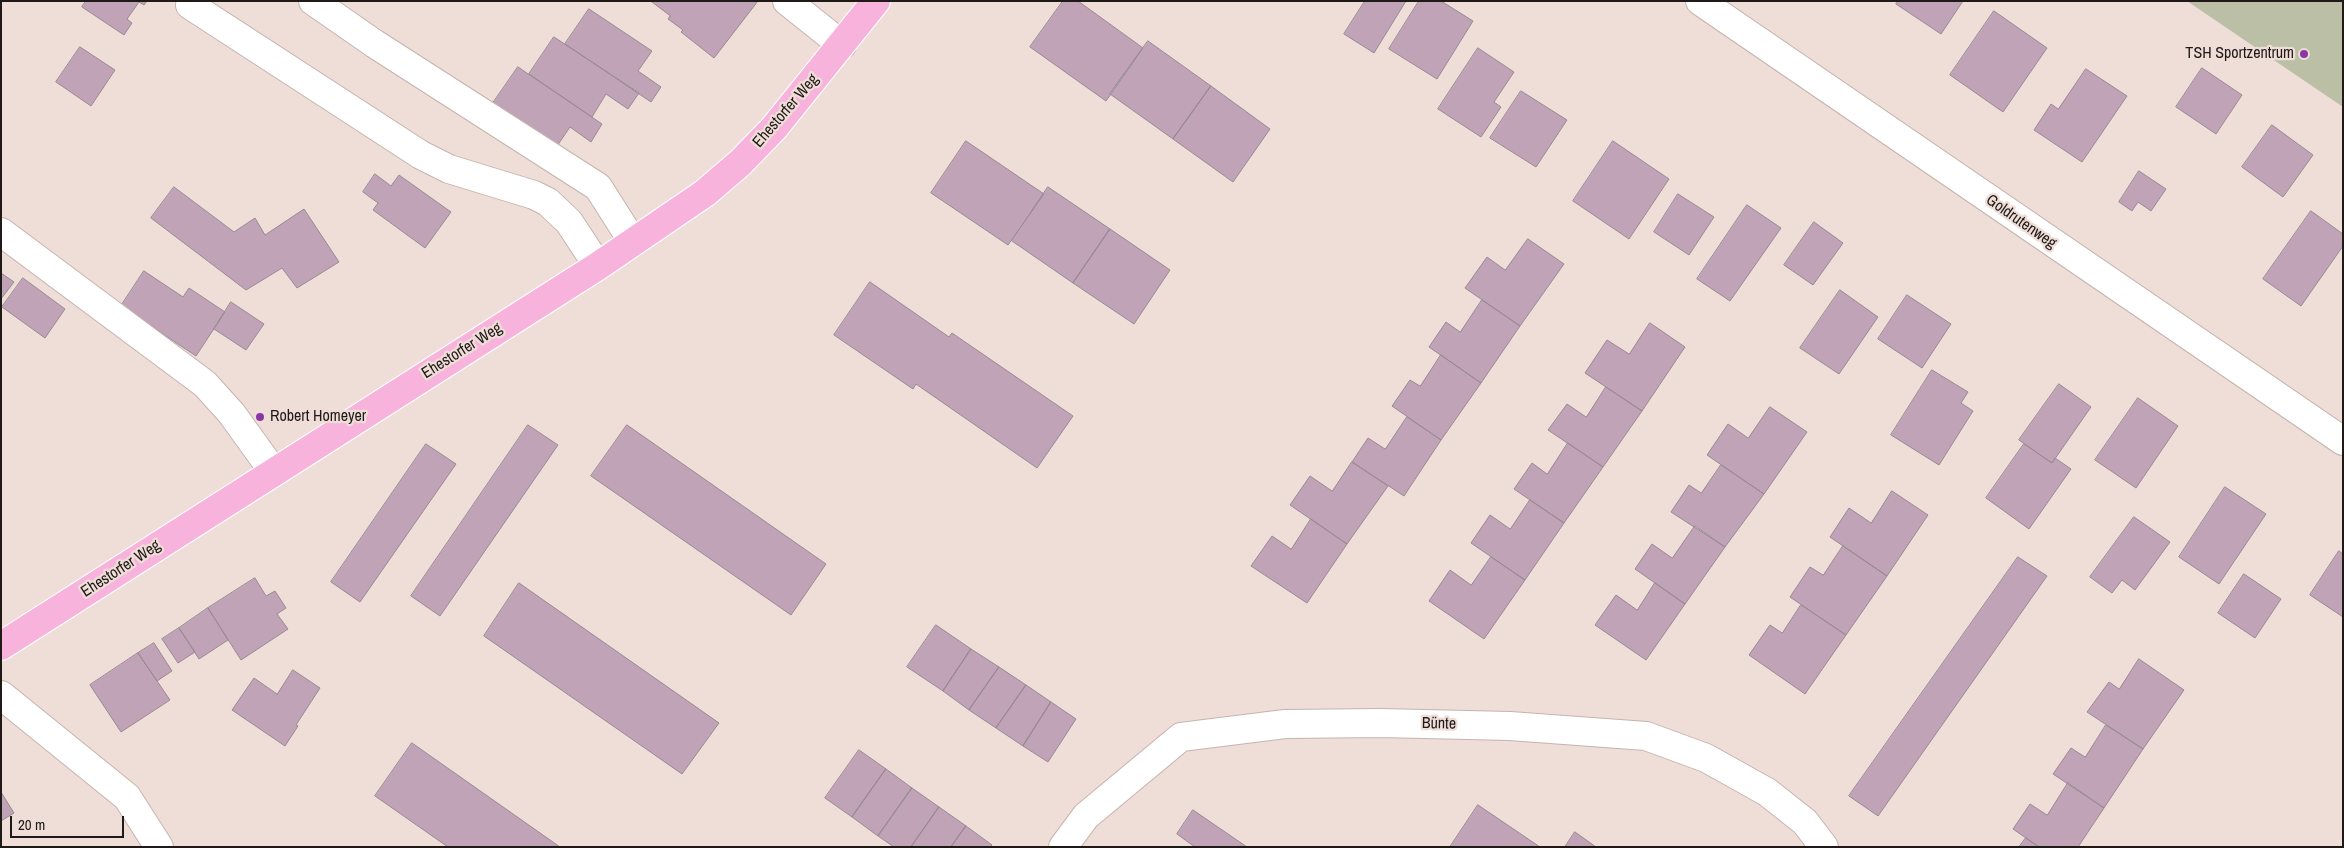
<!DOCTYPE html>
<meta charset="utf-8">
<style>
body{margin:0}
#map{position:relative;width:2344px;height:848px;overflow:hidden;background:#efded8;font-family:"Archivo Narrow",sans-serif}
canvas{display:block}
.frame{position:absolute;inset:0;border:2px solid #1f1917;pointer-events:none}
.scale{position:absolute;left:10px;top:816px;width:114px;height:22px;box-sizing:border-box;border:2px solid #1f1917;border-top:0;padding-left:6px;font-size:15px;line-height:18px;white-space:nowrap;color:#1f1917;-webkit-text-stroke:4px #efded8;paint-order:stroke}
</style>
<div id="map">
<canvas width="2344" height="848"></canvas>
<div class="frame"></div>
<div class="scale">20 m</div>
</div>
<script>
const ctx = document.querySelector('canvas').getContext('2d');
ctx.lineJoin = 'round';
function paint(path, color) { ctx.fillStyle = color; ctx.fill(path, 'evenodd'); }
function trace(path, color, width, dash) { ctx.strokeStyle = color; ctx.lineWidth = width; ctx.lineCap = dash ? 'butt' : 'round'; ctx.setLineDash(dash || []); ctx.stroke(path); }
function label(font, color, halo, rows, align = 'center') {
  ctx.font = font + ' "Archivo Narrow",sans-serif'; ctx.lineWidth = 4.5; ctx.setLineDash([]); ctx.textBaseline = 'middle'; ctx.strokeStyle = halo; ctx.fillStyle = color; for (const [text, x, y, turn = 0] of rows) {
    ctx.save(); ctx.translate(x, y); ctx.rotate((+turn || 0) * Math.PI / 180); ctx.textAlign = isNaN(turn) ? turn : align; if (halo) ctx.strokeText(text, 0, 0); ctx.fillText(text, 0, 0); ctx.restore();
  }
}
const green = new Path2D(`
 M2187,1H2343V107Z`);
const building = new Path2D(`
 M86,1H147L144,5L139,2L127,19L132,23L124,35L82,7Z
 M651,1H758L714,58L681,32L683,30L668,19L670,16Z
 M1063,1H1078L1143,48L1106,101L1030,47Z
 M1365,1H1406L1374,53L1344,34Z
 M1419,1H1441L1473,21L1437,79L1389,49Z
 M1898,1H1963L1941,34L1896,4Z
 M589,9L652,51L638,71L661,87L651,102L565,44Z
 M1994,11L2047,48L2003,112L1950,75Z
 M554,37L639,93L628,109L606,94L592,117L529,74Z
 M1148,41L1211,86L1173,139L1110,94Z
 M80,47L115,70L91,106L56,82Z
 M1478,48L1514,72L1494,102L1501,107L1481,137L1438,109Z
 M518,67L602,124L591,142L570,127L557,146L493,103Z
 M2202,68L2242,95L2216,134L2176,107Z
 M2086,69L2127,96L2082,162L2034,130L2051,104L2058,109Z
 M1211,86L1270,129L1233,182L1173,139Z
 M1521,91L1567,120L1536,167L1490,138Z
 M2272,125L2313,155L2283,197L2242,167Z
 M966,141L1044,194L1008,245L931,193Z
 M1613,141L1669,179L1629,239L1573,201Z
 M2139,171L2166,189L2151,211L2138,202L2132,211L2119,202Z
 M375,174L391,186L399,175L451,212L425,248L373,210L378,203L363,192Z
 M174,187L234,232L255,218L265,235L304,209L339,262L297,288L282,268L246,290L151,218Z
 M1048,187L1110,229L1073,283L1012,241Z
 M1678,194L1714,217L1689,255L1654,232Z
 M1747,205L1781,228L1730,301L1697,279Z
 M2311,211L2343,234V246L2301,306L2263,279Z
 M1814,222L1843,243L1813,285L1784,265Z
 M1110,229L1170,270L1134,324L1073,283Z
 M1528,239L1564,264L1520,326L1465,288L1487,257L1505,270Z
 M144,271L183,297L189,288L225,312L196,356L121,306Z
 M1,273L14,282L1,299Z
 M23,278L65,309L45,338L2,307Z
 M870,282L949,337L952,333L1073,416L1037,468L916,384L913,389L834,335Z
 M1840,290L1878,317L1839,374L1800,348Z
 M1907,295L1951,324L1922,368L1878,339Z
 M1482,300L1520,326L1481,383L1429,347L1446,322L1460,332Z
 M231,302L264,324L246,350L214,329Z
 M1650,323L1685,347L1642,411L1585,373L1607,340L1629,354Z
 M1441,355L1481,383L1441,440L1392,406L1410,380L1420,386Z
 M1932,370L1968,392L1961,403L1973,411L1939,465L1891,435Z
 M2059,384L2091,407L2052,463L2019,440Z
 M1606,387L1642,411L1603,467L1548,430L1567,404L1586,417Z
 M2138,398L2178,426L2136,488L2095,460Z
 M1770,407L1807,432L1764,494L1707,455L1728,424L1748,438Z
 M1407,417L1441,440L1404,496L1352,462L1368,438L1385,449Z
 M528,425L558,445L440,616L411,596Z
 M627,425L826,564L791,615L591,476Z
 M1568,443L1603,467L1564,523L1514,489L1532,463L1547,474Z
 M426,444L456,464L360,602L331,582Z
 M2024,444L2052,463L2055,458L2071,469L2029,529L1986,498Z
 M1352,462L1388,486L1347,544L1290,505L1310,476L1332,491Z
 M1721,465L1764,494L1725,547L1671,512L1689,485L1701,493Z
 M2225,487L2266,514L2219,584L2179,557Z
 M1892,491L1928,515L1887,576L1830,537L1849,508L1871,523Z
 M1530,500L1564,523L1525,580L1471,543L1490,515L1510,529Z
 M2134,517L2170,542L2135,590L2122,580L2112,593L2090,577Z
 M1311,519L1347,544L1307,603L1251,566L1272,536L1291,549Z
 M1695,526L1725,547L1685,604L1635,569L1652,544L1672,558Z
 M1843,546L1887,576L1846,635L1790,597L1810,567L1823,575Z
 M2339,551L2343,554V617L2310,595Z
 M1491,557L1525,580L1484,639L1429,601L1450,570L1471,585Z
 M2018,557L2047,576L1878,816L1849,796Z
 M2244,574L2281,599L2255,638L2218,613Z
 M255,578L266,596L275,591L286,608L277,614L288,629L241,660L208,608Z
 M519,583L719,723L682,774L484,636Z
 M1655,583L1685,604L1646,660L1595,625L1616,595L1637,610Z
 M1801,605L1846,635L1805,694L1749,655L1770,625L1782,633Z
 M208,608L228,640L199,659L179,628Z
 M936,625L971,649L943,691L907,667Z
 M179,628L195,652L178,663L162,639Z
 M154,643L172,671L157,681L138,653Z
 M971,649L999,667L969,710L943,691Z
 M138,653L170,700L121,732L90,685Z
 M2139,659L2184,690L2143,749L2087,712L2109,682L2119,689Z
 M999,667L1026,685L996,728L969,710Z
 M293,670L320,688L296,725L298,726L285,746L232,710L254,678L277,694Z
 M1026,685L1051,702L1023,746L996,728Z
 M1051,702L1076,719L1048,762L1023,746Z
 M2106,725L2143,749L2104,808L2053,774L2071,748L2085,757Z
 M412,743L560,847H448L375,796Z
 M859,750L886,769L852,817L825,798Z
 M886,769L912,788L878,836L852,817Z
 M2068,783L2104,808L2078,847H2039L2013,829L2030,804L2047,815Z
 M912,788L939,807L911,847H894L878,836Z
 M1,792L14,813L1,821Z
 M1478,805L1540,847H1450Z
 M939,807L966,826L951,847H911Z
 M1193,810L1247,847H1195L1177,834Z
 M966,826L992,845L990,847H951Z
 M1575,832L1596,847H1565Z
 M2026,838L2039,847H2019Z`);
const minor = new Path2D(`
 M313,1L375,44L598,187L633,242
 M787,1L842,45
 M1700,1L2343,441
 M190,5L421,155L449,169L534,195L548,202L569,222L598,266
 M1,232L205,384L232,414L273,471
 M1,695L127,797L159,847
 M1063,847L1086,816L1181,737L1285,724L1381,723L1510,726L1646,736L1706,758L1767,792L1805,822L1824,847`);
const major = new Path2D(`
 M1,646L598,266L705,193L740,163L774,128L876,1`);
const markers = [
 [2304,54,5,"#8a37a5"],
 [260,417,5,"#8a37a5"]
];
const poiNames = [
 ["TSH Sportzentrum",2294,54],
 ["Robert Homeyer",270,417,"left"]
];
const streetNames = [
 ["Ehestorfer Weg",786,111,-49],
 ["Goldrutenweg",2021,222,35],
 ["Ehestorfer Weg",462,351,-32],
 ["Ehestorfer Weg",121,569,-33],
 ["Bünte",1439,724,1]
];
paint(green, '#babfa6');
paint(building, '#c1a3b7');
trace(building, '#978992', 1);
trace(minor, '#c5b4ae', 30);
trace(major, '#fff', 30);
trace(minor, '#fff', 28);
trace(major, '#f8b3dc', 28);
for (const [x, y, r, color] of markers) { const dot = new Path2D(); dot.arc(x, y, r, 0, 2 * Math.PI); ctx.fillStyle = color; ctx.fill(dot); trace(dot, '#efded8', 2); }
label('16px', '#1f1917', '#efded8', poiNames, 'right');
label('16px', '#1f1917', '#efded8', streetNames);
</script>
